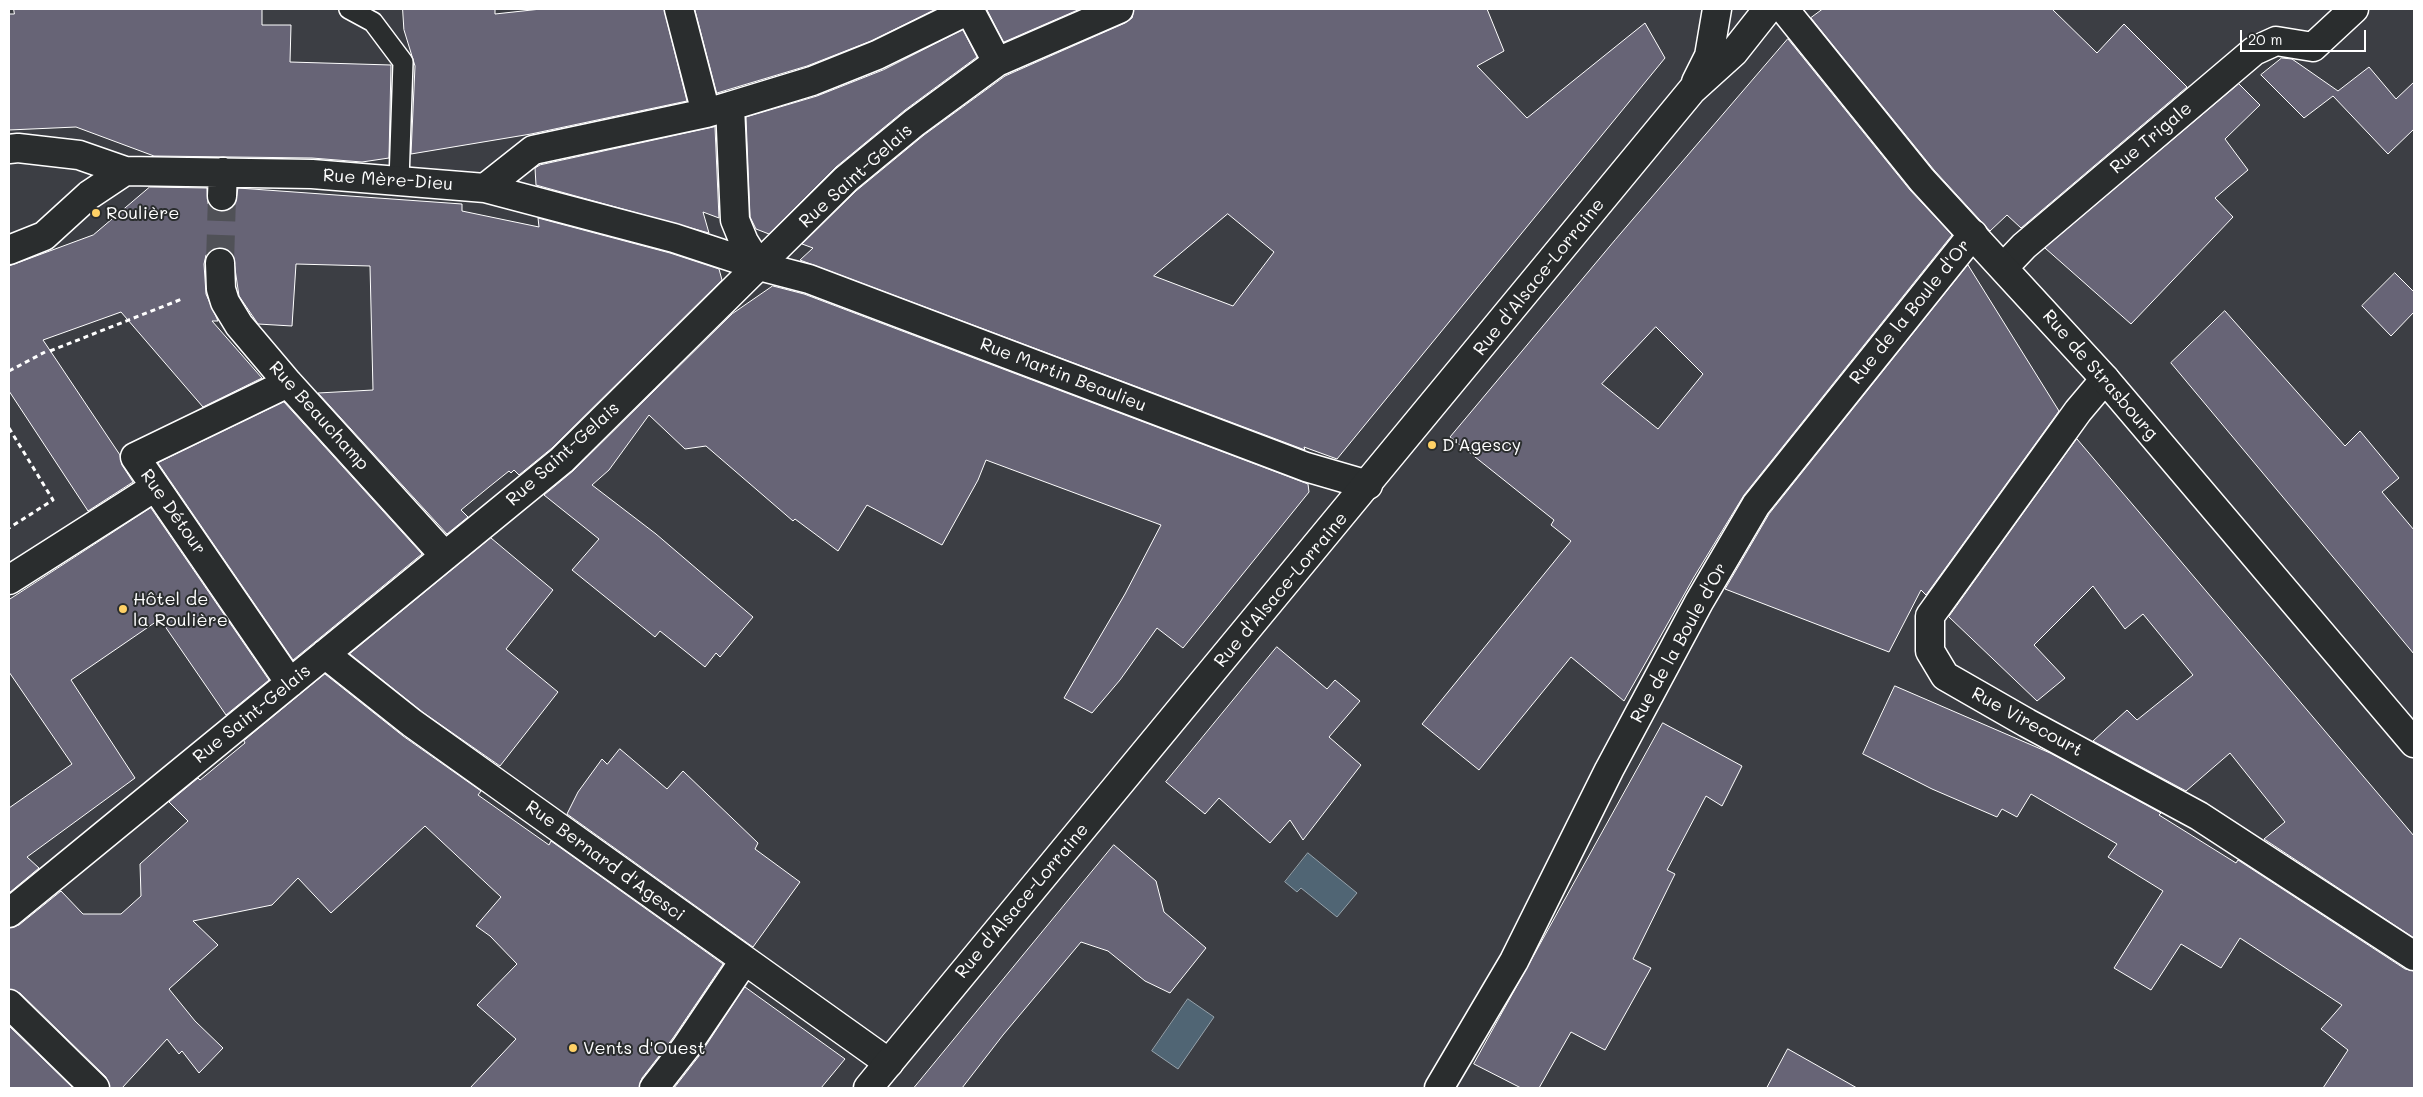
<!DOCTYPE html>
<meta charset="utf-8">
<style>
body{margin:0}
#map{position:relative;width:2423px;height:1097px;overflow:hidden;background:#3c3e44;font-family:Mali,sans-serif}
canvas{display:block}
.frame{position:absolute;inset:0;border:10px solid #fff;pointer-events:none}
.scale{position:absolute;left:2240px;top:30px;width:126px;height:22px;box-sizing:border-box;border:2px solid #fff;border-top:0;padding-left:6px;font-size:15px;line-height:18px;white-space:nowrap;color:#fff;-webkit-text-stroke:4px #2a2d2e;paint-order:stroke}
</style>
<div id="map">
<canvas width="2423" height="1097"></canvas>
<div class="frame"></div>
<div class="scale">20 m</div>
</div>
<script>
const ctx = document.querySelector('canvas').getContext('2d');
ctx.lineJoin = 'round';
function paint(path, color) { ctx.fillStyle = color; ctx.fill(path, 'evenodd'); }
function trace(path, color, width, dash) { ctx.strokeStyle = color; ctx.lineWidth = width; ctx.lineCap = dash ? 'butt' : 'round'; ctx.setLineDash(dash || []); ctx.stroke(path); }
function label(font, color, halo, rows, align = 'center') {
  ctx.font = font + ' Mali,sans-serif'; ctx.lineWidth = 4; ctx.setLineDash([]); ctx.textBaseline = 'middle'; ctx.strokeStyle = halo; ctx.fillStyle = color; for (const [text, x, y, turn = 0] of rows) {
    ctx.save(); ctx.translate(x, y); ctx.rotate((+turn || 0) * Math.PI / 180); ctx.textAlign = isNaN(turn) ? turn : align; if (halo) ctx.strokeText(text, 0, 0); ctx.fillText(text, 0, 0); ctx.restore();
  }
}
const water = new Path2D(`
 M1308,853L1357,893L1337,917L1301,888L1297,892L1285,882Z
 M1188,999L1214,1017L1178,1069L1152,1051Z`);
const building = new Path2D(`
 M14,9H262V25H291L290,62L391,65L389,158L362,162L312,158L154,156L76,127L9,130V14H14Z
 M403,9H495V14L541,9H664L687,101L531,134L411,154L415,66L404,30Z
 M695,9H936L871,41L807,66L717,93Z
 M987,9H1080L1004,42Z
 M1134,9H1487L1504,51L1477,66L1527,118L1645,23L1665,58L1337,459L1304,447L1305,450L800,260L813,248L802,244L856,191L924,135L1005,76L1125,23L1132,18ZM1228,214L1274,252L1233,306L1154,276Z
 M1823,9H2052L2097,53L2124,24L2187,87L2021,228L2007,215L1990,231L1934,170L1811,18Z
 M963,30L977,57L905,110L836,167L769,234L756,229L750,217L746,117L817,96L883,70Z
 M1788,39L1910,190L1952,235L1744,495L1694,577L1624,701L1571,657L1479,770L1422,724L1571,541L1551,525L1554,520L1450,437L1615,240ZM1656,327L1703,374L1658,429L1602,384Z
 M2282,58L2292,59L2338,91L2369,67L2396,99L2414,82V129L2388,154L2333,96L2304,118L2261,75Z
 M2239,84L2260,105L2225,139L2248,170L2215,198L2233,217L2131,324L2045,248Z
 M715,127L719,218L703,212L709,233L536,185L535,168L540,165Z
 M150,187L207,188L208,204L214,209L221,212L229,210L235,205L238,188L462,204V211L539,227L538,218L670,253L719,269L722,280L552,448L519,475L514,470L511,473L509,471L489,487L461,510L468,517L447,534L318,393L373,390L370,266L296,264L292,326L258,324L239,296L233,255L227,249L220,247L212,250L206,255L204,264L206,294L218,321H212L262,378L203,407L121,312L43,340L120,455L122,465L133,482L88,511L9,391V266L93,235Z
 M1968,265L2059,411L1926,595L1921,590L1889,652L1725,589L1769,514Z
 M2395,273L2414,292V312L2391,336L2362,306Z
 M773,286L804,294L1308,484L1309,492L1183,648L1157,628L1120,680L1092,713L1064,698L1125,594L1161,525L986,460L978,480L942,545L867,505L838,551L795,519L793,521L706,446L685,449L649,415L609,470L592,485L656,534L753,617L720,657L716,653L705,667L660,631L655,637L572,570L599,539L544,495L573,471L732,314Z
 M2225,311L2345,446L2360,431L2399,478L2382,492L2414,530V654L2171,363Z
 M284,402L422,554L293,660L158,463Z
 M2077,439L2414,836V938L2264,839L2285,822L2230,753L2186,791L2093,741L2127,710L2137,720L2193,675L2143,614L2125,629L2093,586L2034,645L2065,678L2037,701L1949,617Z
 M151,508L269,680L226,715L160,619L71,680L135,778L27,857L39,868L9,893V808L72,764L9,672V600Z
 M491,538L553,590L506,649L558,692L500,766L421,711L350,654Z
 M1277,647L1327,689L1335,680L1360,701L1329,737L1361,765L1303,840L1290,820L1270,843L1219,798L1205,814L1166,782Z
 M325,674L403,736L481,791L478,795L549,845L551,841L723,964L673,1038L642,1078L639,1088H470L516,1039L477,1005L517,964L490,936L476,926L501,897L425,826L331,913L298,878L272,905L193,921L218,945L169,989L195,1021L223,1048L199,1073L182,1051L179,1054L167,1039L122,1088H110L106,1077L20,993L9,989V928L19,925L61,891L83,914H121L141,896L140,864L188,821L169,802L198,778L200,780L245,743L244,741Z
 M1895,686L2050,753L2161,813L2159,815L2236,863L2238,860L2405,969L2414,971V1088H2323L2348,1050L2321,1029L2342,1005L2240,938L2221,968L2181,944L2151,990L2114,968L2163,891L2108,857L2117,844L2031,794L2017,817L2002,809L1997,817L1932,789L1863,754Z
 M1663,723L1742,766L1722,806L1706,796L1667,870L1675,874L1633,959L1651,968L1605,1050L1571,1032L1539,1088H1521L1474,1064Z
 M620,749L667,789L683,771L758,843L755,849L800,882L753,947L567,814L578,792L602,759L607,764Z
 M1114,845L1156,881L1164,912L1206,948L1170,993L1145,981L1108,951L1081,942L1003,1035L962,1088H914Z
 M745,987L845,1059L821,1088H674L699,1056Z
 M9,1026L73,1088H9Z
 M1788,1049L1857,1088H1767Z`);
const streetTunnel = new Path2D(`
 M220,263L222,196`);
const path = new Path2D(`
 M50,351L182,299
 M9,371L45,352
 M9,428L53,500L9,528`);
const lane = new Path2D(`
 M349,9L373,22L403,62L399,181`);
const street = new Path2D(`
 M679,9L706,113
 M969,9L997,62
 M730,106L812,81L877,55L969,10
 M9,149L18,148L79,155L125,171L312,174L485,188L674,238L759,266L809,279L1306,467L1368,485
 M485,188L533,150L706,113L730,106L735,220L744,242L759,266
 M222,196L223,172
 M9,250L44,236L89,195L125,171
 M220,263L221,289L225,302L239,325L288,383L445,556
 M2004,267L2024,246L2254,51L2276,41L2313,47L2354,9
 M2105,379L2078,411L1930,616V651L1945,676L2027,723L2199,816L2414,956
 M288,383L135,457L290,683
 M9,580L155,487
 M325,654L412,723L889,1063
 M9,913L562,460L846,179L914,123L997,62L1119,9
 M9,1004L95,1088
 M654,1088L686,1047L744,961
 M1439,1088L1514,961L1609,770L1699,602L1756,505L1973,234`);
const secondary = new Path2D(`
 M1784,9L1922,180L2105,379L2414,743
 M1696,82L1709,56L1717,9
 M868,1088L1692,90L1734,52L1768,9`);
const markers = [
 [96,213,5,"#ffd166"],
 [1432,445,5,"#ffd166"],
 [123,609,5,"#ffd166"],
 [573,1048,5,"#ffd166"]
];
const streetNames = [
 ["Rue Trigale",2151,138,-40],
 ["Rue Saint-Gelais",856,176,-42],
 ["Rue Mère-Dieu",388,180,4],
 ["Rue d'Alsace-Lorraine",1539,277,-51],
 ["Rue de la Boule d'Or",1910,312,-51],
 ["Rue Martin Beaulieu",1063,375,21],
 ["Rue de Strasbourg",2100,375,49],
 ["Rue Beauchamp",319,416,48],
 ["Rue Saint-Gelais",563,454,-42],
 ["Rue Détour",173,512,55],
 ["Rue d'Alsace-Lorraine",1281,590,-50],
 ["Rue de la Boule d'Or",1679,643,-61],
 ["Rue Saint-Gelais",252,714,-39],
 ["Rue Virecourt",2027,722,29],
 ["Rue Bernard d'Agesci",605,861,36],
 ["Rue d'Alsace-Lorraine",1022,901,-50]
];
const poiNames = [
 ["Roulière",106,213],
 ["D'Agescy",1442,445],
 ["Hôtel de",133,599],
 ["la Roulière",133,620],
 ["Vents d'Ouest",583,1048]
];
paint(water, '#506574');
trace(water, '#96a3ac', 1);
paint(building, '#676476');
trace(building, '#fff', 1);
trace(streetTunnel, '#505157', 28, [28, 14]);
trace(lane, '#fff', 22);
trace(street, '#fff', 31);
trace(secondary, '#fff', 31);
trace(path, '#fff', 3, [5, 4]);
trace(lane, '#2a2d2e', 19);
trace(street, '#2a2d2e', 28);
trace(secondary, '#2a2d2e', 28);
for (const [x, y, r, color] of markers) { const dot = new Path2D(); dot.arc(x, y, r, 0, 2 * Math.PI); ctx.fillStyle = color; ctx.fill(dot); trace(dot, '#2a2d2e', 2); }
label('18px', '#fff', '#2a2d2e', streetNames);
label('18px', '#fff', '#2a2d2e', poiNames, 'left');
</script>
